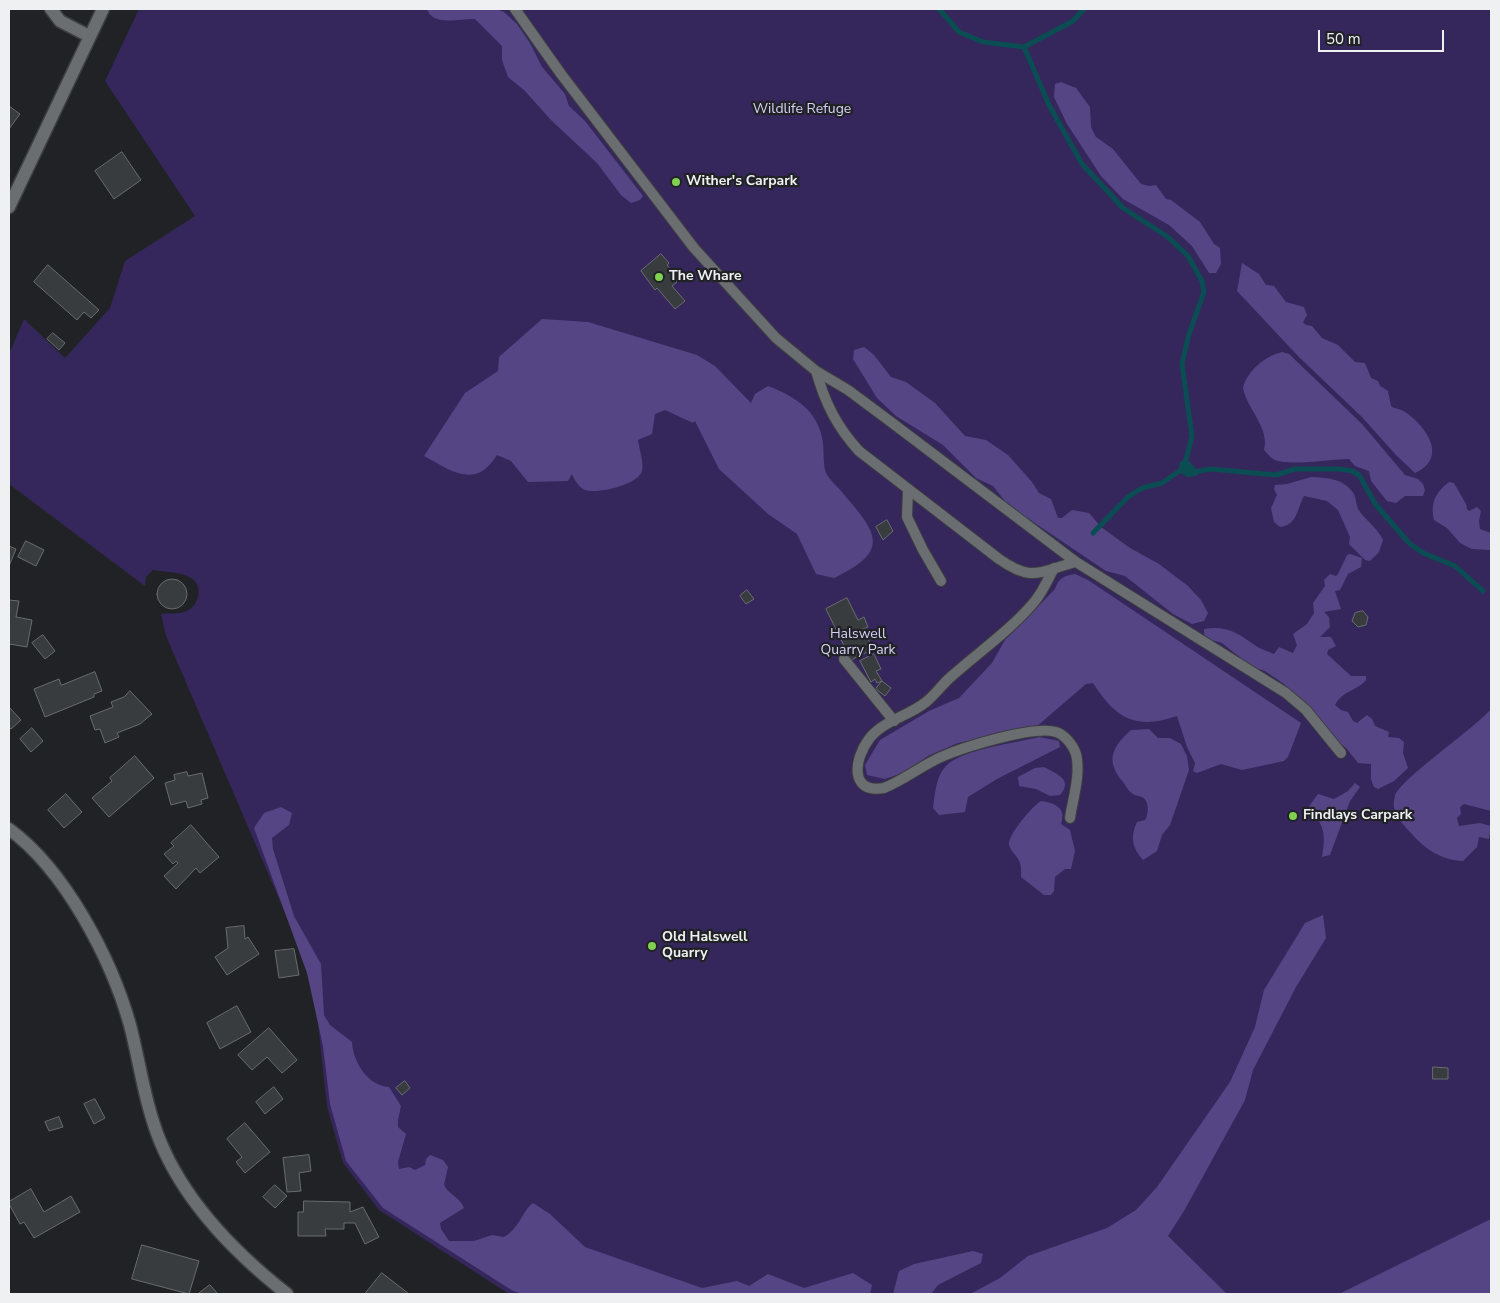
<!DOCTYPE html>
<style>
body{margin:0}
#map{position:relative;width:1500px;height:1303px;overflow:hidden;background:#202225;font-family:"Nunito Sans",sans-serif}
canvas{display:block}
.frame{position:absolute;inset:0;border:10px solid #eef0f1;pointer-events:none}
.scale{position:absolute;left:1318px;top:30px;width:126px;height:22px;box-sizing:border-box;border:2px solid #eef0f1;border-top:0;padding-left:6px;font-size:15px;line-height:18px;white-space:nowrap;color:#eef0f1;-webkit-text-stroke:4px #202225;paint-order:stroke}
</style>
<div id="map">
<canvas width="1500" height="1303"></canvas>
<div class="frame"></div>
<div class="scale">50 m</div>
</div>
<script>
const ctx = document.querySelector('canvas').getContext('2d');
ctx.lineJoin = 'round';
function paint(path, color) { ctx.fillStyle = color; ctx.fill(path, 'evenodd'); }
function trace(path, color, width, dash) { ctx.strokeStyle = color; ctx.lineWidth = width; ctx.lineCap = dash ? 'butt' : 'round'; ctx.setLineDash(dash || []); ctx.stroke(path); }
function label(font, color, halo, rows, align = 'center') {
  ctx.font = font + ' "Nunito Sans",sans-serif'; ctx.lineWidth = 4.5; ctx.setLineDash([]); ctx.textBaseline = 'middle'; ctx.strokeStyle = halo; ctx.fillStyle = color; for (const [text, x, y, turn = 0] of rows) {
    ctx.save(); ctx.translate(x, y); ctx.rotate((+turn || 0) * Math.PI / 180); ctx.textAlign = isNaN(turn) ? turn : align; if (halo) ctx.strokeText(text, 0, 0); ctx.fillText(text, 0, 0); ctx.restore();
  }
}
const green = new Path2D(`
 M139,9H1491V1294H509L379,1210L343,1163L327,1107L313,978L166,636L161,614C168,613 177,614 184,612C198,609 205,586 191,578C181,572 165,572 153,570L146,577L145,586L9,484V354L24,319L65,358L110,308L125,261L195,216L105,81Z`);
const forest = new Path2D(`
 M427,9H496L504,12L517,24L530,43L542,67L565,94L569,106L585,121L643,196L640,200L631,203L621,195L597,163L551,120L525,91L508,77L502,60V46L475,19C461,18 433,27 427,9Z
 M1061,82L1076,88L1090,107L1091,127L1096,137L1113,149L1141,184L1149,186L1156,185L1166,199L1171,200L1200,222L1214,244L1220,248L1221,264L1216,273H1209L1192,246L1169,225L1123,199L1101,176L1067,124L1054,97L1055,84Z
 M1242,263L1259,274L1266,285L1274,286L1286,302L1304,307L1307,315L1303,322L1306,325L1312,326L1322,338L1338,345L1355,362L1365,363L1371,378L1378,381L1380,386L1388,391L1391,406C1396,410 1400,408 1405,412C1426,426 1449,458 1415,473L1396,455L1362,417L1299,357L1237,291Z
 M542,319L588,322L697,355L715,366L751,403L755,394L768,386C796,397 819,411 823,443C824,452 823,465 826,473C829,479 837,486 841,491C875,531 894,550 834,578L816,574L797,534L768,514L719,469L695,421L693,423L665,410L655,414L652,434L638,440C639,448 644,462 642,471C639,484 595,496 583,489C578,486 574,479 572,474L568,481L528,482L511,461L497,455C475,490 452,471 424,456L465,393L498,371L499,357Z
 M864,347L874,355L891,377L906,382L935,403L965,436L986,440L1008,455L1032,482L1039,493L1051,499L1058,518H1062L1072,510L1089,513L1101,527L1130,548L1159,564L1188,586L1201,600L1208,613L1204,621L1192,624L1173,614L1125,576L1106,571L1008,505L993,486L976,478L943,445L896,416L877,398L853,359L854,350Z
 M1282,352L1289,354L1362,424L1405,475L1418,479L1423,484L1425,490L1423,496H1405L1396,503L1387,501L1371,481L1369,471L1355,466L1349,459C1332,459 1286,467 1273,459C1270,457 1267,453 1264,450C1270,428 1247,409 1243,388C1247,371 1265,356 1282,352Z
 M1311,477C1327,478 1344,478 1354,494C1356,498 1356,504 1358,509C1365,520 1377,527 1383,540L1379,552L1370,561L1365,560L1349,544L1350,537L1338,510L1327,501L1304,496C1297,508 1298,525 1280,527L1274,522L1271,508L1277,495L1274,489L1275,485L1287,484Z
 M1449,482L1454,483L1466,504L1467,509L1469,511L1477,507L1481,511L1479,521L1480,529L1491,533V550L1472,549L1460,543L1447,528L1434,520C1430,502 1436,492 1449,482Z
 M1350,554L1362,558L1361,567L1348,574L1340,590L1335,591L1341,609L1324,612L1329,617L1330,627L1320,637H1331L1336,646L1328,650L1327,654L1351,676H1366V680C1357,691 1342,691 1335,705L1341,710L1348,712L1353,721L1357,723L1367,715L1372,719L1375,726L1389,732L1388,737L1399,738L1404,742L1403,753L1408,768L1394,781L1378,789L1374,787L1371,779V764L1358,763L1347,749L1329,734L1284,684L1265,671L1252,667L1222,643L1208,639L1204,634V629C1227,625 1239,634 1256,646C1260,649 1270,652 1274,654L1279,647L1293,653L1297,645L1293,634L1307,624L1314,613L1313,603L1325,586L1324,580L1330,574L1336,576L1338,574L1347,555Z
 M1075,574L1088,580L1301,723L1288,757L1284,761L1242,770L1221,764L1197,773L1193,771L1195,763L1187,747L1177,716C1136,730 1116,719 1093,683L1086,684L1036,727L958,743L928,756L905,772L885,779L867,775L865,765L880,740L929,711L959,698L992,663L1005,640L1055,589C1059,578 1063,576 1075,574Z
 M1491,709V811L1464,804L1460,807L1461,814L1457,818L1459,826L1480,823L1491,826L1489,839L1479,837L1477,847L1463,861C1441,860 1425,849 1411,833C1401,822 1390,812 1395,796C1399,780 1474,729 1491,709Z
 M1149,729L1158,738H1170L1181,744L1187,756L1189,770L1170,825L1162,835L1157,851L1143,860C1132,848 1130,836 1137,822L1145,820C1148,815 1149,806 1146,801C1143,795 1138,797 1133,794C1129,792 1126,786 1123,782C1105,761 1112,747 1131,730Z
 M1039,737L1059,741L1060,747L997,779L968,797L965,812L939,815L933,808C935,794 936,775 947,765C964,749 1015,743 1039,737Z
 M1044,767C1056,774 1074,779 1060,795L1050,796L1036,789L1019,786L1018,777L1035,768Z
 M1355,783L1360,787L1350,801L1330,855L1322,857C1326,835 1325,823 1307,809L1318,794L1334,799L1348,791Z
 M1041,801C1054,803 1067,807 1061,824L1070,830L1075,851L1071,869H1065L1055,877L1054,891L1051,895H1044L1021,877C1023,856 1013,857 1009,845C1007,836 1033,805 1041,801Z
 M281,807L292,813L289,825L272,838L273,849L294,916L321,964L324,1015L330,1025L352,1042C353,1062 368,1086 389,1087L401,1106L398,1120V1127L406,1134L398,1162L399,1169L409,1167L415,1170L425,1165L426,1159L430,1155L443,1160L448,1167L444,1185C449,1195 460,1197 464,1208L440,1223L441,1229L449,1241H474L492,1235L504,1237C520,1228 522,1211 533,1203L550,1214L585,1247L702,1288L737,1281L749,1286L768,1274L804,1288L853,1273L872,1285L870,1294H523L513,1291L383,1208L346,1161L330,1104L323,1046L307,973L254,828L264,813Z
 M1323,915L1326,938L1296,987L1253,1070L1245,1100L1184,1211L1168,1236L1227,1294H970L1000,1278L1028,1256L1107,1228L1136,1210L1157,1187L1230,1082L1255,1027L1264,990L1305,923Z
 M1491,1219V1294H1339Z
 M973,1251L983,1254L981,1263L938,1285L931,1294H893L899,1271L914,1264Z`);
const water = new Path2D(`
 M1186,458L1199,472L1197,476L1187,477L1178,471L1180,462Z`);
const stream = new Path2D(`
 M939,9L959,32L983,42L1024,47
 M1084,9L1073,21L1024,47L1049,105L1082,164L1123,208L1168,237L1188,256L1202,281L1204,292L1189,334L1182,364L1192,436L1184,468L1162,483L1142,488L1128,497L1093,533
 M1194,472L1211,469L1276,475L1295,469H1339L1352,471L1359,475L1376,505L1409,543L1423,553L1455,566L1483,591`);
const building = new Path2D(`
 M9,106L20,114L9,129Z
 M122,152L141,180L114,199L95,171Z
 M661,254L669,263L667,265L670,269L668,271L677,282L672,286L685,301L675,309L657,288L655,290L641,271Z
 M48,265L99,310L91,318L84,312L77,320L34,282Z
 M53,333L65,343L59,350L47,339Z
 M887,520L893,531L883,540L876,527Z
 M26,541L44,550L36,566L18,557Z
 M9,546L16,549L9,566Z
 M157 594a15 15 0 1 1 30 0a15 15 0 1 1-30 0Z
 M747,590L754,599L746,604L740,596Z
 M847,598L858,620L864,617L868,627L863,629L873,649L851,660L826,609Z
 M9,600L19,601L16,617L32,620L27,647L9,644Z
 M1363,611L1368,617L1366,625L1358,627L1352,621L1355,613Z
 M43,635L55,651L45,659L32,643Z
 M874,654L881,669L876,671L882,681L877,683L875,679L871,682L860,661Z
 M95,672L102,691L94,694V697L45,717L34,689L59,679L61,685Z
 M882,681L891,688L885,696L876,689Z
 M130,691L152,714L140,724L117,733L119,737L105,743L100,729L95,730L90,716L113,707L111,702L124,697Z
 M9,707L21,720L11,729L9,727Z
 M32,728L43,741L31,752L20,739Z
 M135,756L154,778L109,817L92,798L112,781L110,778Z
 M187,772L188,776L202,773L208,798L201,800L202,804L188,808L186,801L171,805L165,783L175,780L174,775Z
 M66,794L82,812L64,828L48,810Z
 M191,825L219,857L200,873L196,868L176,889L164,876L178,863L176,861L173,864L164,854L174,846L171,843Z
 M244,926L245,939L248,937L259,954L227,975L215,957L228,948L226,928Z
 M294,949L299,975L279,978L275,951Z
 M237,1006L251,1032L220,1049L207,1023Z
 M269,1028L297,1060L282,1073L267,1057L252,1070L238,1055Z
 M1433,1067L1448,1068V1079H1433Z
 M405,1081L410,1088L402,1095L396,1088Z
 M274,1087L283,1099L265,1114L256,1102Z
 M95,1099L105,1118L94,1124L84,1104Z
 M59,1117L63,1127L49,1131L45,1122Z
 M245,1123L270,1152L245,1173L236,1162L242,1157L227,1139Z
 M309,1155L311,1171L299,1173L301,1191L287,1192L283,1158Z
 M275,1185L287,1196L275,1208L263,1197Z
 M31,1189L44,1212L71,1196L80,1212L34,1238L24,1222L20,1224L9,1204V1202Z
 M304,1201L350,1202V1212L363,1207L379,1237L365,1244L355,1223H344V1229H325L326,1236H298V1212H303Z
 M142,1245L199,1261L189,1294L132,1279Z
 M382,1273L409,1294H365Z
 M210,1285L218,1294H198Z`);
const lane = new Path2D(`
 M515,9L561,74L694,248L776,338L816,371L848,390L887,419L1076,562L1286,693L1306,710L1341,753
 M816,371C825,403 837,427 859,451L999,559C1033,583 1040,571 1076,562
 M908,490L907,517L923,550L941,581
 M1054,568C1048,579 1043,591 1035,601C1013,628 979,652 953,675C943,683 936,694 926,702C909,716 882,721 869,739C854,759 849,794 884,788C904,780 921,766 941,757C964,747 1034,725 1056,732C1065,735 1073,745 1076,754C1081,774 1073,798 1070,818
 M844,659L894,721`);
const street = new Path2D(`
 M51,9L60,21L89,36
 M9,207L103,9
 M9,829C65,870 111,958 130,1025C140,1064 145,1104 160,1141C185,1202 236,1254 287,1294`);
const markers = [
 [676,182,5,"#80d051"],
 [659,277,5,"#80d051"],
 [1293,816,5,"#80d051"],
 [652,946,5,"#80d051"]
];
const parkNames = [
 ["Wildlife Refuge",802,110],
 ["Halswell",858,635],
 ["Quarry Park",858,651]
];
const poiNames = [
 ["Wither's Carpark",686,182],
 ["The Whare",669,277],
 ["Findlays Carpark",1303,816],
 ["Old Halswell",662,938],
 ["Quarry",662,954]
];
paint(green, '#35275c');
paint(forest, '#554585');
paint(water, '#0a4d53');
trace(stream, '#0a4d53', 5);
paint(building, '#393c3e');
trace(building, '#686d6e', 1);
trace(lane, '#3c3e40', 12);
trace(street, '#3c3e40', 15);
trace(lane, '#6b6e71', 10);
trace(street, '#6b6e71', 12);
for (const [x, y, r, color] of markers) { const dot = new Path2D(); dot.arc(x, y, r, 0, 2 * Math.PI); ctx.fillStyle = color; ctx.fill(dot); trace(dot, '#202225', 2); }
label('14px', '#d7d0f7', '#202225', parkNames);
label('bold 14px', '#eef0f1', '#202225', poiNames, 'left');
</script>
